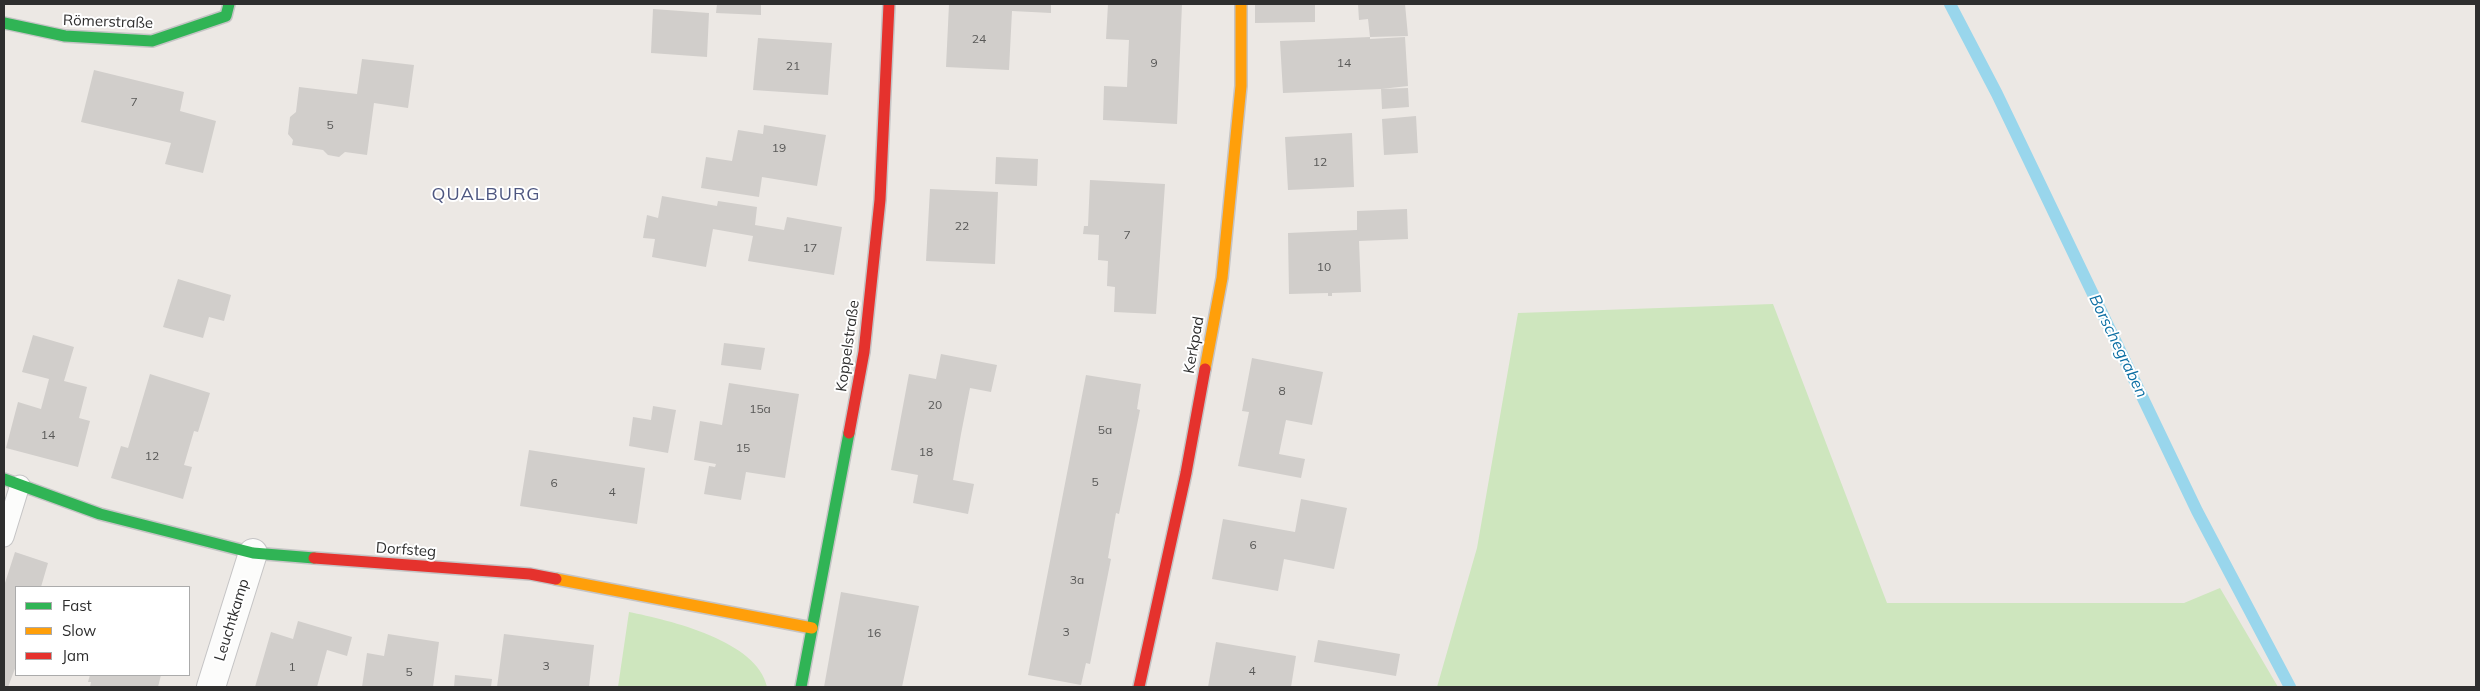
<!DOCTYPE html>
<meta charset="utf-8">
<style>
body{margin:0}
#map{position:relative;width:2480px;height:691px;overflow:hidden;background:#ece8e4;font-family:Mulish,sans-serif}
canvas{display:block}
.frame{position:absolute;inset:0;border:5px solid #2e2e2e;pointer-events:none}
.legend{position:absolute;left:15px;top:586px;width:175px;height:90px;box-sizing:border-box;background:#fff;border:1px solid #ababab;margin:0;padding:6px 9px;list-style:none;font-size:15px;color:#2e2e2e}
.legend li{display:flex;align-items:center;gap:10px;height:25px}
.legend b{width:25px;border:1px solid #ababab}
</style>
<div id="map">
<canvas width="2480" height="691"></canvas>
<div class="frame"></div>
<ul class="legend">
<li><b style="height:6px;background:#30b455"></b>Fast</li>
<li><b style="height:6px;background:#ff9f0a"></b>Slow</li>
<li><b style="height:6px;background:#e5322d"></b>Jam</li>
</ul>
</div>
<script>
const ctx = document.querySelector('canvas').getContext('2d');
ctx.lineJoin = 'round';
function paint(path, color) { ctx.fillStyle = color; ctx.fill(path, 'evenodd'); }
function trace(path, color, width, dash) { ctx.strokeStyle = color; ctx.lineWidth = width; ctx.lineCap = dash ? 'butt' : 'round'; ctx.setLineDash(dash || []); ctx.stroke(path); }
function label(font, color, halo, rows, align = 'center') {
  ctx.font = font + ' Mulish,sans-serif'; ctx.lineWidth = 4; ctx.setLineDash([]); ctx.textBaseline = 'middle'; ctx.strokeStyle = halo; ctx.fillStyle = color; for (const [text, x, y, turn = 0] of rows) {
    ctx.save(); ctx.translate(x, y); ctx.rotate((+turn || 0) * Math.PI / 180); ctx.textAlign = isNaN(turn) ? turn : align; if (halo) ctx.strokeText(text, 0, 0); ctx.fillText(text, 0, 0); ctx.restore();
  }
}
const green = new Path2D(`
 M1773,304L1887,603H2184L2220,588L2278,687H1437L1477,548L1518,313Z
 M629,612C669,620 758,641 767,687H618Z`);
const stream = new Path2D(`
 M1950,4L1997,94L2197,511L2290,687`);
const building = new Path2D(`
 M717,4H761V15L716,13Z
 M949,4L1011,5L1051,4V13L1012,11L1009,70L946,67Z
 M1108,4H1182L1177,124L1103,120L1104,86L1127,87L1129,40L1106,39Z
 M1255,4H1315V22L1255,23Z
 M1358,4H1405L1408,36L1370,37L1368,19L1359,20Z
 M653,9L709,13L707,57L651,53Z
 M1370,37V39L1405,37L1408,86L1381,89L1408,88L1409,107L1382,109L1381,89L1283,93L1280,41Z
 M758,38L832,43L828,95L753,90Z
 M362,59L414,65L408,108L374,103L367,155L345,152L339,157L328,155L323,150L292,145L293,140L288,134L290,117L296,112L299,87L357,94Z
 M94,70L184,92L180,111L216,121L203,173L165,164L171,143L81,122Z
 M1416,116L1418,153L1384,155L1382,119Z
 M764,125L826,135L817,186L762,177L759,197L701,188L706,157L732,161L738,130L763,134Z
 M1352,133L1354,187L1288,190L1285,137Z
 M996,157L1038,159L1037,186L995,184Z
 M1090,180L1165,184L1156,314L1114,312L1115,287L1107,286L1108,261L1098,260L1099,235L1083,234L1084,226H1088Z
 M930,189L998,192L995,264L926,261Z
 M662,196L717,206L718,201L757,207L755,225L784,230L787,217L842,227L834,275L748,261L753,236L713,229L706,267L652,257L655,239L643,238L647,215L658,218Z
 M1407,209L1408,239L1359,241L1361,292L1332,293V296H1328V293L1289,294L1288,233L1357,230V211Z
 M178,279L231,295L224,321L209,317L203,338L163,327Z
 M33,335L74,347L64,381L87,387L79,418L90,421L78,467L6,448L18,402L41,409L49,379L22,372Z
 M724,343L765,348L761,370L721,365Z
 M941,354L997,365L991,392L970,388L961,434L953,480L974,484L968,514L913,503L918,475L891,470L909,374L936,379Z
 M1252,358L1323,372L1312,425L1286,420L1279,454L1305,459L1301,478L1238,466L1249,412L1242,411Z
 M150,374L210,393L198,432L194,431L184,465L192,467L183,499L111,478L121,446L128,448Z
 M1086,375L1141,384L1137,409L1140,410L1119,514L1116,513L1108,558L1111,559L1090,664L1086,663L1081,685L1028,675Z
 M729,383L799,394L785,478L746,472L741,500L704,494L709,466L715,467L716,464L694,460L700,421L722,425Z
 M653,406L676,410L668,453L629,446L633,417L651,420Z
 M529,450L645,468L637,524L520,506Z
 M1301,499L1347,508L1334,569L1284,559L1278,591L1212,579L1223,519L1295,532Z
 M15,552L48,563L41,587H16V666L8,687L4,686V586Z
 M841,592L919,606L902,687H824Z
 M298,621L352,637L347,656L327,650L317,687H255L271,632L293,639Z
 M388,634L439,642L433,687H362L367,653L384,656Z
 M504,634L594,645L589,687H497Z
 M1318,640L1400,654L1396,676L1314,662Z
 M1216,642L1296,656L1291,687H1208Z
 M90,675H161L158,687H90L91,682H88Z
 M455,675L492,679L491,687H454Z`);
const lane = new Path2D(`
 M4,537L20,485`);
const street = new Path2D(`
 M211,687L253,553`);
const fast = new Path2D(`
 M4,23L65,36L152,41L226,16L229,4
 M4,479L100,514L253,553L314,558
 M801,687L849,433`);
const slow = new Path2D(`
 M1205,369L1222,278L1241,86V4
 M556,579L812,628`);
const jam = new Path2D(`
 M849,433L864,352L880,200L889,4
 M314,558L530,574L556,579
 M1139,687L1186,473L1205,369`);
const numberNames = [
 ["24",979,39],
 ["9",1154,63],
 ["14",1344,63],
 ["21",793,66],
 ["7",134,102],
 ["5",330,125],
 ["19",779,148],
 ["12",1320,162],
 ["22",962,226],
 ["7",1127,235],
 ["17",810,248],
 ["10",1324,267],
 ["8",1282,391],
 ["20",935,405],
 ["15a",760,409],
 ["5a",1105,430],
 ["14",48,435],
 ["15",743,448],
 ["18",926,452],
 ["12",152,456],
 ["5",1095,482],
 ["6",554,483],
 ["4",612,492],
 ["6",1253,545],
 ["3a",1077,580],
 ["3",1066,632],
 ["16",874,633],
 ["3",546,666],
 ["1",292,667],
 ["4",1252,671],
 ["5",409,672]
];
const streetNames = [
 ["Römerstraße",108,22,2],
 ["Kerkpad",1194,345,-80],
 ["Koppelstraße",848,346,-82],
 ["Dorfsteg",406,550,4],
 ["Leuchtkamp",232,620,-73]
];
const waterNames = [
 ["Borschegraben",2118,346,64]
];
const quarterNames = [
 ["QUALBURG",486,195]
];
paint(green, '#cee6be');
trace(stream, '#99d6ec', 12);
paint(building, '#d1cecb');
trace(lane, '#c5c4c5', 21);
trace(street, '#c5c4c5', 30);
trace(fast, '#c5c4c5', 14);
trace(slow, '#c5c4c5', 14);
trace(jam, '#c5c4c5', 14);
trace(lane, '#fcfcfb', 19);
trace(street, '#fcfcfb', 28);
trace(fast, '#30b455', 11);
trace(slow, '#ff9f0a', 11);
trace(jam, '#e5322d', 11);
label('12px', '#585857', null, numberNames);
label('15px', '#2e2e2e', '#fff', streetNames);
label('italic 16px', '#0d6fa3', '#fff', waterNames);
ctx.letterSpacing = '1px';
label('18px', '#4d5680', '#fff', quarterNames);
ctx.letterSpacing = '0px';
</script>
